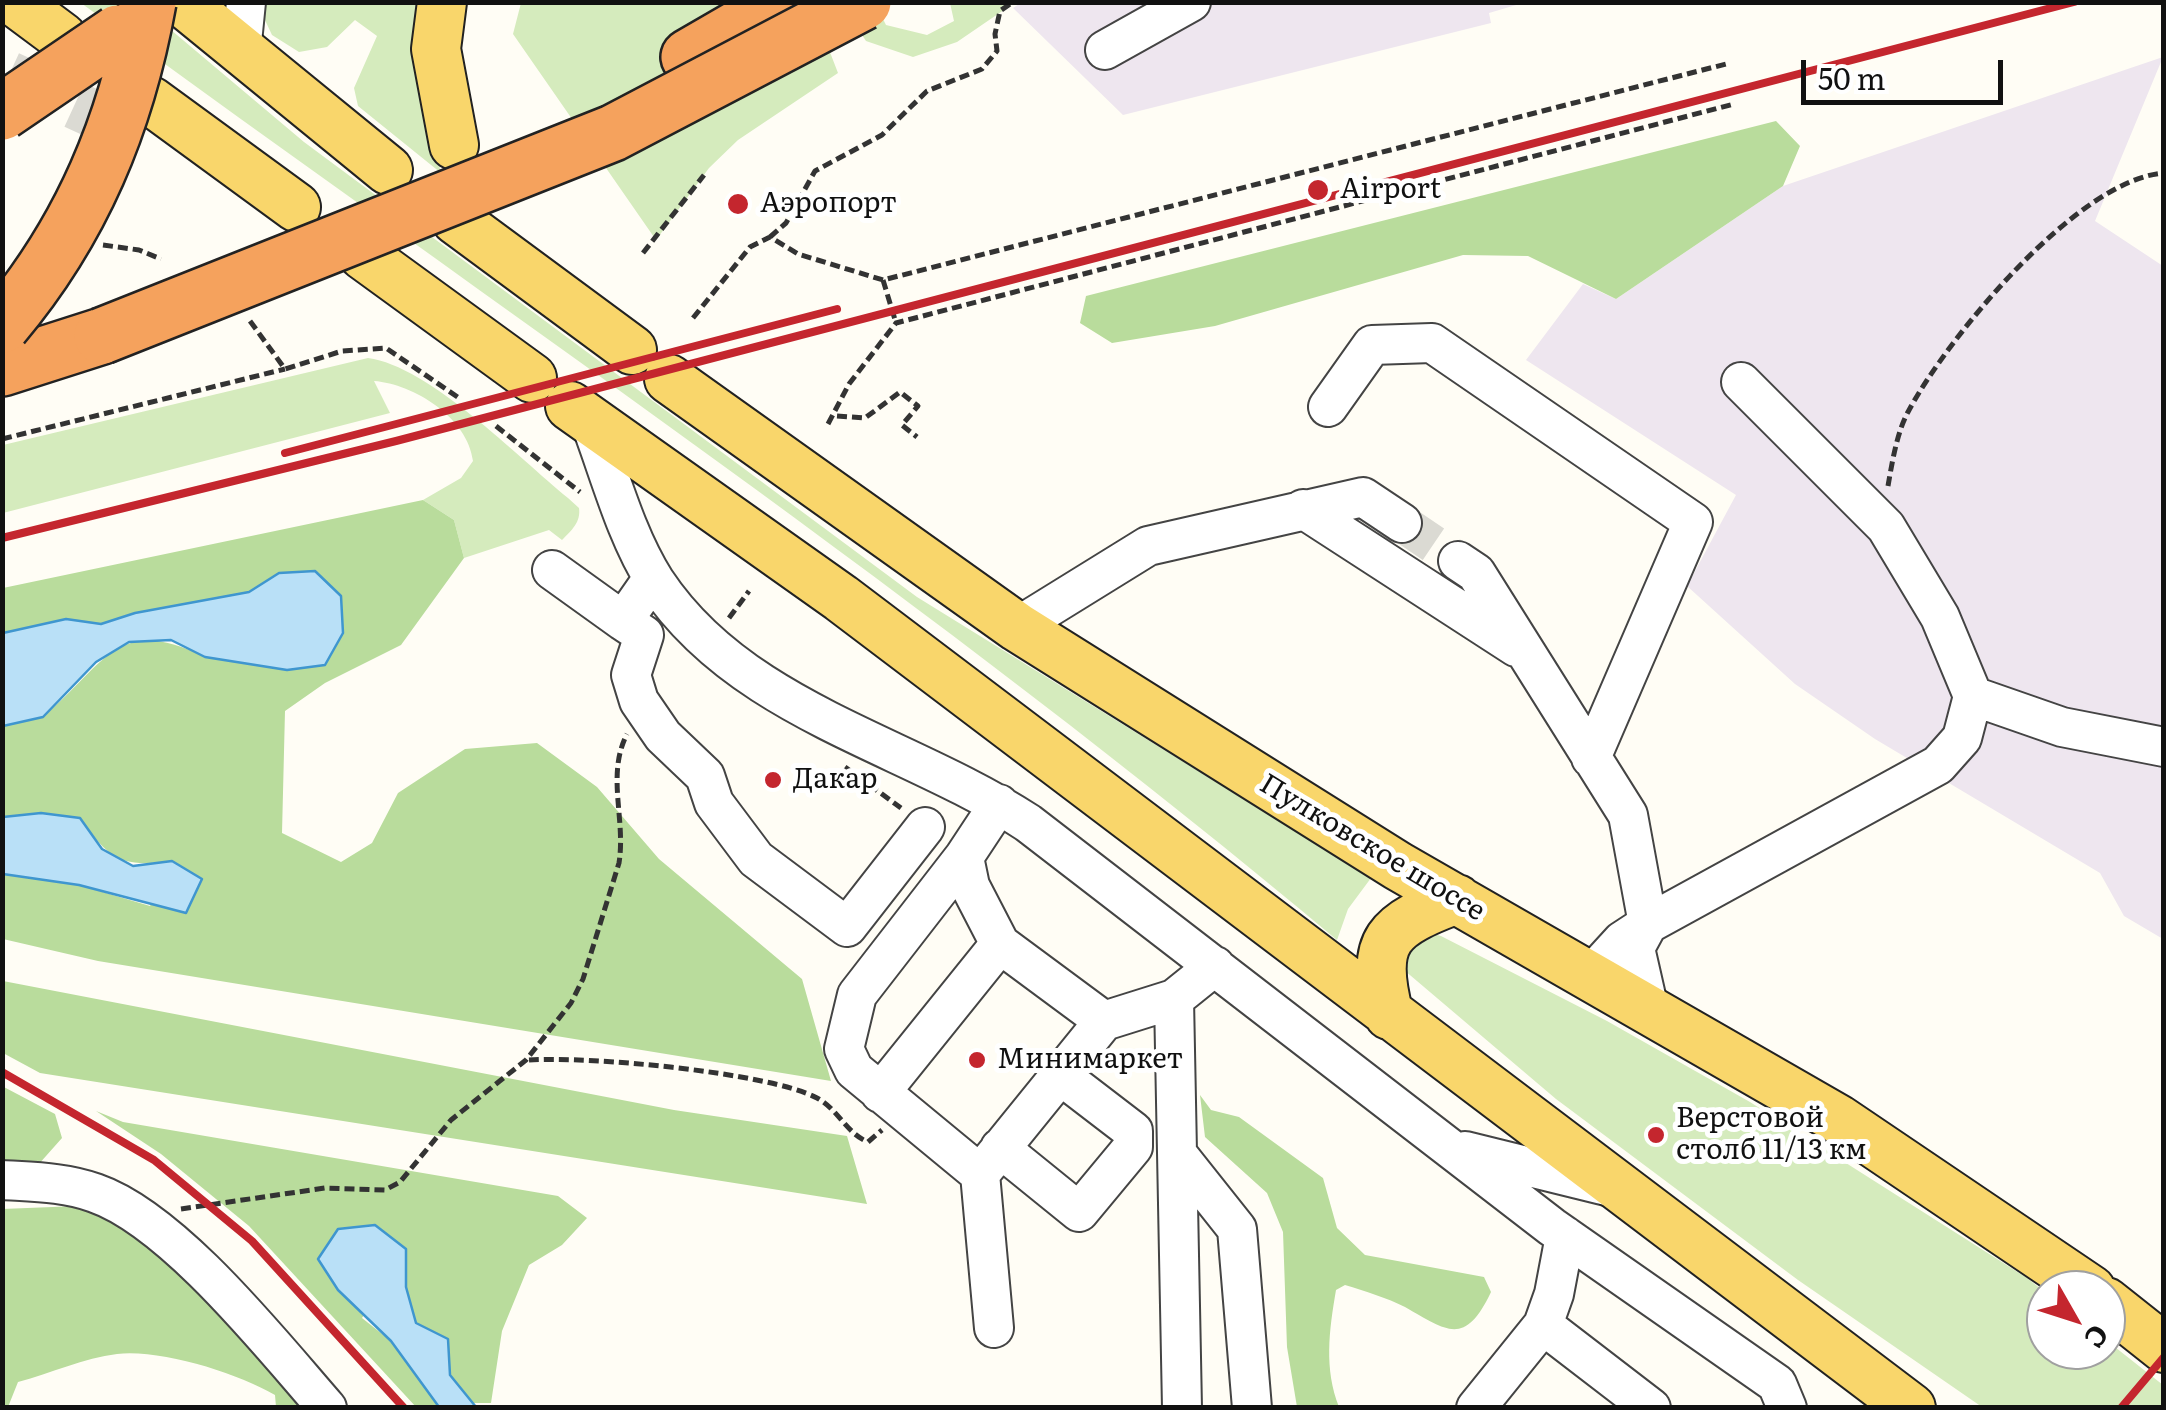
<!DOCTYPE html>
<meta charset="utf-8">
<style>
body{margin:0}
#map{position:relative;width:2166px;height:1410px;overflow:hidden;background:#fffdf5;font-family:Literata,serif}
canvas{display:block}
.frame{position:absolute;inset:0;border:5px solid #111;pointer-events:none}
.north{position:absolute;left:2026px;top:1270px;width:100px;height:100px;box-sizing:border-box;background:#fff;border:2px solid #a0a0a0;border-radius:50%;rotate:129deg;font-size:28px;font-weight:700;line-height:40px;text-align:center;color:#111}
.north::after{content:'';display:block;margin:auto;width:35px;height:45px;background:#c4262e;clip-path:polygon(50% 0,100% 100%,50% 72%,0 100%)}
.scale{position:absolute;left:1801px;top:60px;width:202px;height:45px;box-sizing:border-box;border:5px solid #111;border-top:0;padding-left:12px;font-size:30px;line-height:35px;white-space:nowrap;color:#111;-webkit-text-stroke:8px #fff;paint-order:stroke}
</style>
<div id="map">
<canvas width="2166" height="1410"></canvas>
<div class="frame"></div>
<div class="north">С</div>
<div class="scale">50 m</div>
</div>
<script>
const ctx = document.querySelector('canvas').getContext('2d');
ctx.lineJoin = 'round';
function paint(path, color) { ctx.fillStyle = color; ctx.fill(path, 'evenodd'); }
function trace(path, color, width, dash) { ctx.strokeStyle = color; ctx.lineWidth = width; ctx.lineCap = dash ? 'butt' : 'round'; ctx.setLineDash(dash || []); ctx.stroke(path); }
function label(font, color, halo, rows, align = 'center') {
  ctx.font = font + ' Literata,serif'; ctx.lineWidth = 10; ctx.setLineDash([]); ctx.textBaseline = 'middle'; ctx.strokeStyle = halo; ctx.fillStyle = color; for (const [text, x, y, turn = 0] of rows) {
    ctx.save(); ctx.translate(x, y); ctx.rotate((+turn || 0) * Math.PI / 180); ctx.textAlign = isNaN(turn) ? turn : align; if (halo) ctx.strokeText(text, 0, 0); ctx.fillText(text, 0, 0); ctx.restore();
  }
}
const industrial = new Path2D(`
 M1022,2L1523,3L1489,13L1491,23L1123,115L1013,8Z
 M2163,57L2095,221L2163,266V939L2124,916L2100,873L1875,739L1795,684L1687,586L1736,495L1526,360L1583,284L1616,299L1783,186Z`);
const green = new Path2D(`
 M81,3H139L304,142L917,597L1371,878L1348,909L1337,940C937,604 502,311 81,3Z
 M257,3H418L413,59L441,173L358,106L354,88L377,36L355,20L327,47L299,52L272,35Z
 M521,3H811L838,73L738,140L709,168L656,240L513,34Z
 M841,3H875L886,25L927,35L954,21L950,3H1014L957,42L913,57L866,41Z
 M368,358C429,366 518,457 568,498L579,508C581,522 572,530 562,540L549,530L464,558L454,520L423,500L461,478L473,461C468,418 414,384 374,381L390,413L3,513V445Z
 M1423,931L1441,936L1607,1021L1750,1102L2027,1278L2046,1293V1350H2106V1340L2163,1385V1407H1982L1798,1280L1556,1099L1404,970L1408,938Z`);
const forest = new Path2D(`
 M1776,121L1800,146L1783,186L1616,299L1528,256L1463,255L1215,326L1112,343L1080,323L1086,296Z
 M423,500L454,520L464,558L401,645L325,683L285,711L282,833L341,862L372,843L398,793L465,749L537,743L597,787L659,859L802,979L831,1081L98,961L3,939V874L79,885L150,906L171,861C121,868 109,859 80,818L41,813L3,817V726C16,720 36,722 47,713C106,663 118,614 205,657L279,573L249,592L135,613L101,624L66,619L3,633V588Z
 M3,981L674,1110L847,1136L867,1204L40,1073L3,1053Z
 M2,1086L55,1114L62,1138L38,1165H3Z
 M1200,1095L1211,1110L1239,1117L1323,1178L1337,1228L1365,1255L1484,1277L1491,1292C1465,1347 1447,1331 1405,1307C1387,1298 1365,1291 1345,1285L1336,1290C1329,1331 1324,1369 1339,1407H1297L1287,1347L1283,1232L1267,1193L1205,1137Z
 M96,1111L123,1122L558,1196L587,1218L562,1245L529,1265L502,1331L491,1403H472L450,1375L448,1339L416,1323L406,1287L405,1249L362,1318L391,1341L439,1407H416L249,1226L161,1154Z
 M78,1206L143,1234L310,1407H276L275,1395C237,1373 161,1349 117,1354C84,1358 51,1373 18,1382L8,1407H3L2,1209Z`);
const water = new Path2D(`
 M315,571L341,596L343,633L325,665L287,670L205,657L171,640L129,642L96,662L43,717L3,726V633L66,619L101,624L135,613L249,592L279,573Z
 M41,813L80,818L102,849L133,866L172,861L202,879L186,913L79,885L3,874V817Z
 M375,1225L406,1249V1287L416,1323L448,1339L450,1375L476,1407H439L391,1341L338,1290L318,1259L338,1229Z`);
const minorTunnel = new Path2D(`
 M1402,523L1458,561`);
const majorTunnel = new Path2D(`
 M9,75L140,135`);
const path = new Path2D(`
 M770,237L786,223L815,171L882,135L927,91L982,69L997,51L995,34L1000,11L1013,2
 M103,245L139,250L161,259
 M643,253L704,175
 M883,280L896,323
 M693,318L750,247L770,237L798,254L883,280L1726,64
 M250,321L285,369L342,351L386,348L459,398
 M837,416L865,418L900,392L918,406L902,425L917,437
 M828,424L849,384L896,323L1734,104
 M496,426L580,492
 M2,439L285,369
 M1888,486C1892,463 1897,432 1908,412C1947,338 2078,179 2164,173
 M729,618L749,591
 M845,767L901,808
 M529,1060C587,1056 768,1072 817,1098C838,1109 846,1133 868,1142L882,1130
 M181,1209L325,1188L385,1190L400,1182L451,1120L526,1060L571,1003L583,979L619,863C626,819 606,775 627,734`);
const minor = new Path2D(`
 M1105,50L1191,2
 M241,52L246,2
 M1328,407L1372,345L1432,343L1693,522L1591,758
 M589,419C609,471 625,534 655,581C741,711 906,743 1028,823L1552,1227L1777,1384L1787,1408
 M1303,509L1516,647
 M1458,561L1476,573L1628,815L1648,924L1635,948L1650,1014
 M552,570L623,621
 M653,578L623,621L644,635L631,675L639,701L663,736L705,776L714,803L756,859L847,927L925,827
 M1017,627L1148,546L1363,497L1402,523
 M1973,696L2062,727L2164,747
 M999,804L964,857L970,886L1000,944L1104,1021L1174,999L1215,966
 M964,857L857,995L844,1049L854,1070L980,1174L1104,1021
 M1589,977L1622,941L1648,924L1938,765L1962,738L1973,696L1940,617L1886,527L1741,382
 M1174,999L1182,1408
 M880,1093L1000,944
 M1000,1148L1079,1212L1133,1147V1131L1060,1075
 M1465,1151L1611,1187
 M1179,1156L1237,1229L1252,1408
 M980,1174L994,1328
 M2,1180C33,1182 65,1182 95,1193C173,1220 271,1344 327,1408
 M1543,1325L1651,1408
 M1476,1408L1543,1325L1554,1294L1565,1236`);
const major = new Path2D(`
 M15,2L62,37
 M442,2L436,49L454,145
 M187,6L388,170
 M151,101L296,207
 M456,220L632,350
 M363,255L532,378
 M669,379L1017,627L1398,866L1838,1119L2091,1290
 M570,406L841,598L1911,1408
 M1389,1015C1369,939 1388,925 1457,899
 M2106,1302L2164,1348`);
const highway = new Path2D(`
 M689,57L784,2
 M2,368L102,336`);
const rail = new Path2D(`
 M285,453L837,309
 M2,538L396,441L2074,2
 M2,1072L154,1160L252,1241L404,1408
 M2121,1408L2164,1357`);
const highwayBridge = new Path2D(`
 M2,112L118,33
 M2,325C82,230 126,124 148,2
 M102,336L613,133L863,2`);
const markers = [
 [1318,190,12,"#c4262e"],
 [738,204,12,"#c4262e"],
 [773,780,10,"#c4262e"],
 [977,1060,10,"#c4262e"],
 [1656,1135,10,"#c4262e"]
];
const poiNames = [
 ["Airport",1340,190],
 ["Аэропорт",760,204],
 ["Дакар",793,780],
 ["Минимаркет",997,1060],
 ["Верстовой",1676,1119],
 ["столб 11/13 км",1676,1151]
];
const streetNames = [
 ["Пулковское шоссе",1372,848,31]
];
paint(industrial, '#eee6ef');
paint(green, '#d5ebbd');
paint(forest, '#b9dc9c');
paint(water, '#b9e0f7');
trace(water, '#3f96cf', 2.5);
trace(minorTunnel, '#dbdad3', 38, [38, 19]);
trace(majorTunnel, '#dbdad3', 48, [48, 24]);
trace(minor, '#444', 42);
trace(major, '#222', 52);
trace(highway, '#222', 60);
trace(path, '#333', 5, [10, 5]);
trace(minor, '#fff', 38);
trace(major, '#f9d66b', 48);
trace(highway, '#f5a25d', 55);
trace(rail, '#c4262e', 8);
trace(highwayBridge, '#222', 60, []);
trace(highwayBridge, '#f5a25d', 55);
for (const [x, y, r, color] of markers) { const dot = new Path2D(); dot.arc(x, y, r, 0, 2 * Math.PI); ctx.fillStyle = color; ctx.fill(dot); trace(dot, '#fff', 4); }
label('28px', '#111', '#fff', poiNames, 'left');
label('28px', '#111', '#fff', streetNames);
</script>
